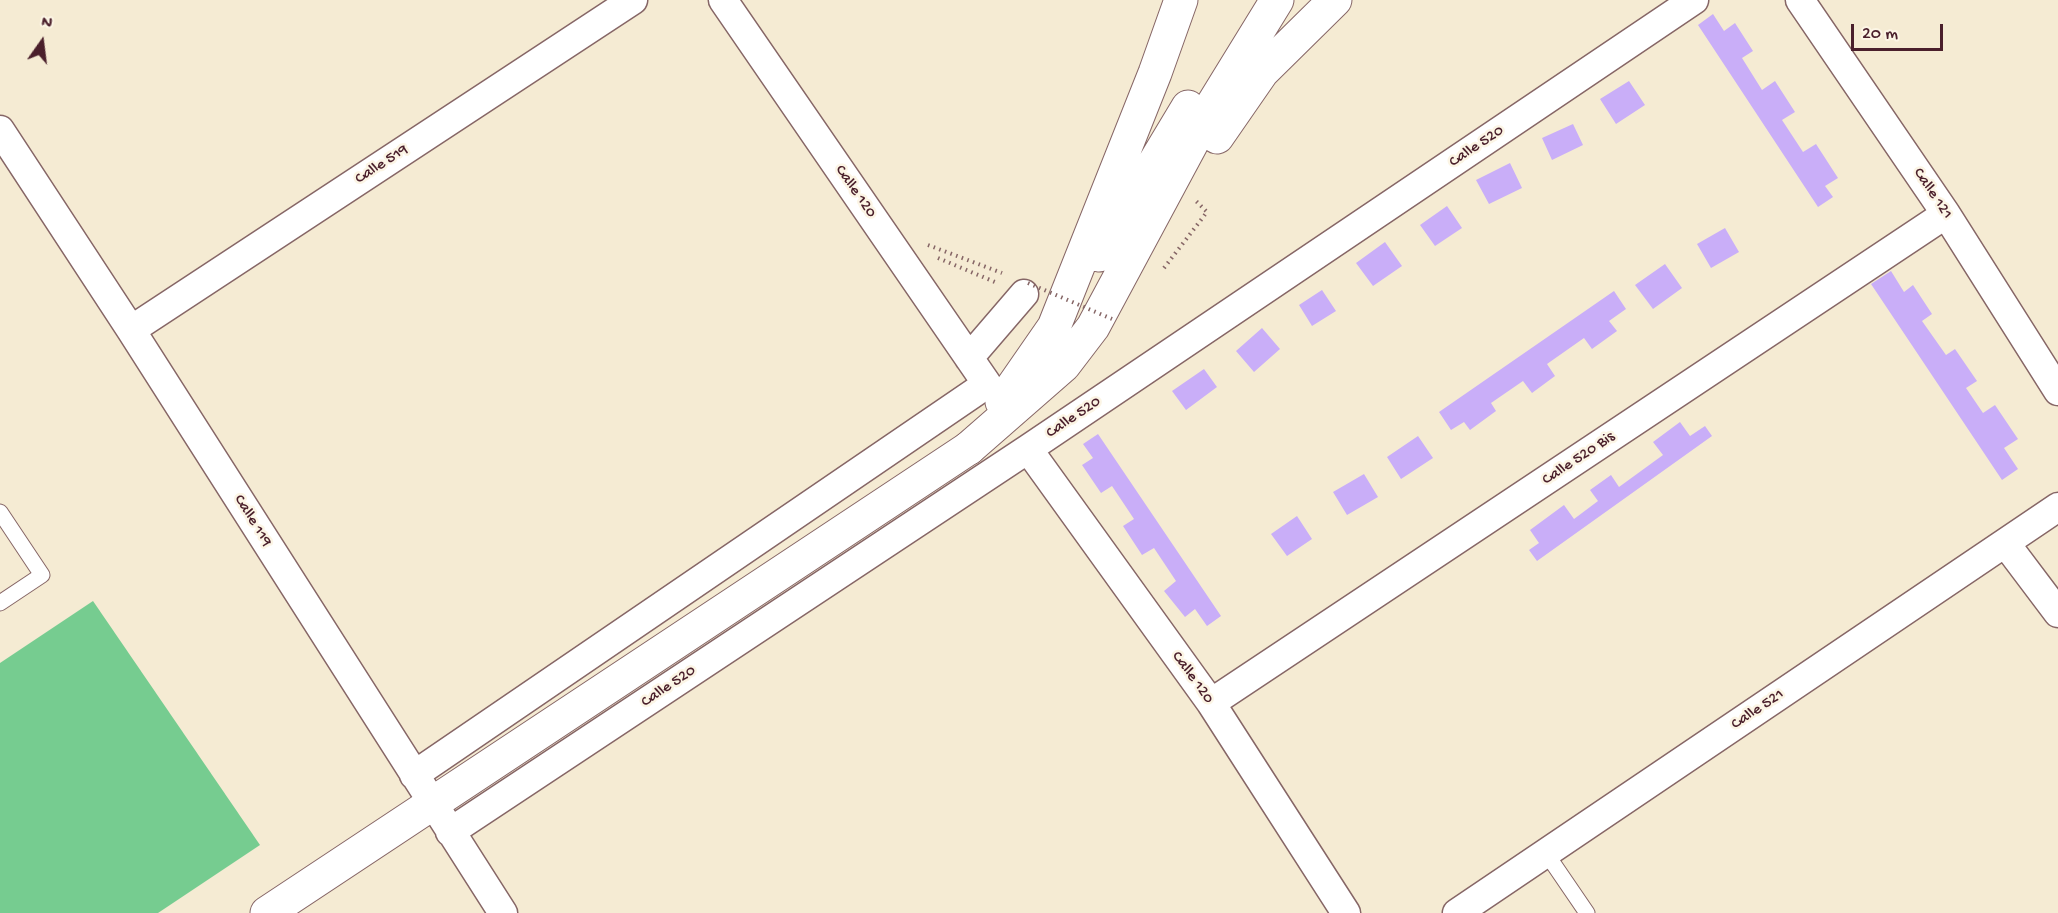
<!DOCTYPE html>
<style>
body{margin:0}
#map{position:relative;width:2058px;height:913px;overflow:hidden;background:#f5ebd3;font-family:"Gochi Hand",sans-serif}
canvas{display:block}
.north{position:absolute;left:12px;top:12px;width:60px;height:60px;-webkit-text-stroke:4px #fcf5e5;paint-order:stroke;rotate:14deg;font-size:16px;font-weight:700;line-height:24px;text-align:center;color:#4a1f2b}
.north::after{content:'';display:block;margin:auto;width:21px;height:27px;background:#4a1f2b;clip-path:polygon(50% 0,100% 100%,50% 72%,0 100%)}
.scale{position:absolute;left:1851px;top:24px;width:92px;height:27px;box-sizing:border-box;border:3px solid #4a1f2b;border-top:0;padding-left:8px;font-size:18px;line-height:21px;white-space:nowrap;color:#4a1f2b;-webkit-text-stroke:4px #fcf5e5;paint-order:stroke}
</style>
<div id="map">
<canvas width="2058" height="913"></canvas>
<div class="north">N</div>
<div class="scale">20 m</div>
</div>
<script>
const ctx = document.querySelector('canvas').getContext('2d');
ctx.lineJoin = 'round';
function paint(path, color) { ctx.fillStyle = color; ctx.fill(path, 'evenodd'); }
function trace(path, color, width, dash) { ctx.strokeStyle = color; ctx.lineWidth = width; ctx.lineCap = dash ? 'butt' : 'round'; ctx.setLineDash(dash || []); ctx.stroke(path); }
function label(font, color, halo, rows, align = 'center') {
  ctx.font = font + ' "Gochi Hand",sans-serif'; ctx.lineWidth = 5; ctx.setLineDash([]); ctx.textBaseline = 'middle'; ctx.strokeStyle = halo; ctx.fillStyle = color; for (const [text, x, y, turn = 0] of rows) {
    ctx.save(); ctx.translate(x, y); ctx.rotate((+turn || 0) * Math.PI / 180); ctx.textAlign = isNaN(turn) ? turn : align; if (halo) ctx.strokeText(text, 0, 0); ctx.fillText(text, 0, 0); ctx.restore();
  }
}
const green = new Path2D(`
 M93,601L260,845L158,913H0V663Z`);
const building = new Path2D(`
 M1713,14L1724,31L1735,23L1753,51L1742,58L1762,90L1775,81L1795,112L1782,120L1803,152L1816,144L1838,178L1825,186L1833,197L1818,207L1698,25Z
 M1629,81L1645,105L1616,124L1600,99Z
 M1573,124L1583,145L1552,160L1542,138Z
 M1510,163L1522,188L1489,204L1476,180Z
 M1447,206L1462,228L1435,246L1420,225Z
 M1725,228L1739,252L1711,268L1697,244Z
 M1385,242L1402,266L1373,286L1356,263Z
 M1665,264L1682,288L1653,309L1635,285Z
 M1891,271L1904,292L1913,285L1932,314L1922,321L1946,355L1955,349L1977,381L1966,388L1983,413L1995,405L2018,439L2004,448L2018,469L2002,480L1871,284Z
 M1322,290L1336,311L1312,326L1299,305Z
 M1614,291L1626,309L1609,321L1617,331L1592,349L1584,338L1547,364L1555,376L1532,393L1523,381L1491,403L1496,411L1470,430L1464,422L1451,430L1439,412Z
 M1262,328L1280,349L1254,372L1236,351Z
 M1204,369L1217,387L1186,410L1172,391Z
 M1680,422L1690,436L1705,426L1712,436L1537,561L1529,550L1539,543L1530,530L1564,505L1574,519L1598,501L1590,490L1611,475L1619,487L1663,455L1653,442Z
 M1098,434L1221,616L1207,626L1195,609L1185,617L1164,591L1176,581L1154,548L1142,555L1123,526L1134,519L1112,486L1101,493L1082,465L1093,458L1083,444Z
 M1418,436L1433,458L1401,479L1387,457Z
 M1364,474L1378,497L1347,515L1333,492Z
 M1297,516L1312,539L1287,556L1271,534Z`);
const path = new Path2D(`
 M928,245L1002,273
 M938,258L995,282
 M1164,268L1207,212L1196,201`);
const lane = new Path2D(`
 M0,512L42,575L0,603
 M1546,853L1587,913`);
const street = new Path2D(`
 M1800,0L1946,214L2058,391
 M0,130L131,330L503,913
 M131,330L633,0
 M969,358L1024,294
 M1028,449L1211,703L1346,913
 M2006,544L2058,613
 M1211,703L1946,214
 M414,775L987,384L723,0
 M450,832L1028,449L1694,0
 M1457,913L2058,507`);
const primary = new Path2D(`
 M267,913L969,448`);
const highway = new Path2D(`
 M1217,137L1262,72L1335,0
 M1099,255L1188,107
 M1002,402L1054,327L1155,73L1181,0
 M969,448L1064,365L1093,327L1210,109L1277,0`);
const pathBridge = new Path2D(`
 M1028,283L1112,319`);
const streetNames = [
 ["Calle 520",1477,147,-34],
 ["Calle 519",382,165,-33],
 ["Calle 120",855,192,55],
 ["Calle 121",1932,194,56],
 ["Calle 520",1074,418,-34],
 ["Calle 520 Bis",1579,459,-34],
 ["Calle 119",252,521,58],
 ["Calle 120",1192,678,54],
 ["Calle 520",669,687,-34],
 ["Calle 521",1758,710,-34]
];
paint(green, '#76cc90');
paint(building, '#c9aef8');
trace(lane, '#866666', 17);
trace(street, '#866666', 31);
trace(primary, '#866666', 35);
trace(highway, '#866666', 35);
trace(path, '#866666', 4, [1.5, 4.5]);
trace(lane, '#fff', 15);
trace(street, '#fff', 28);
trace(primary, '#fff', 33);
trace(highway, '#fff', 33);
trace(pathBridge, '#866666', 4, [1.5, 4.5]);
label('16px', '#4a1f2b', '#fcf5e5', streetNames);
</script>
